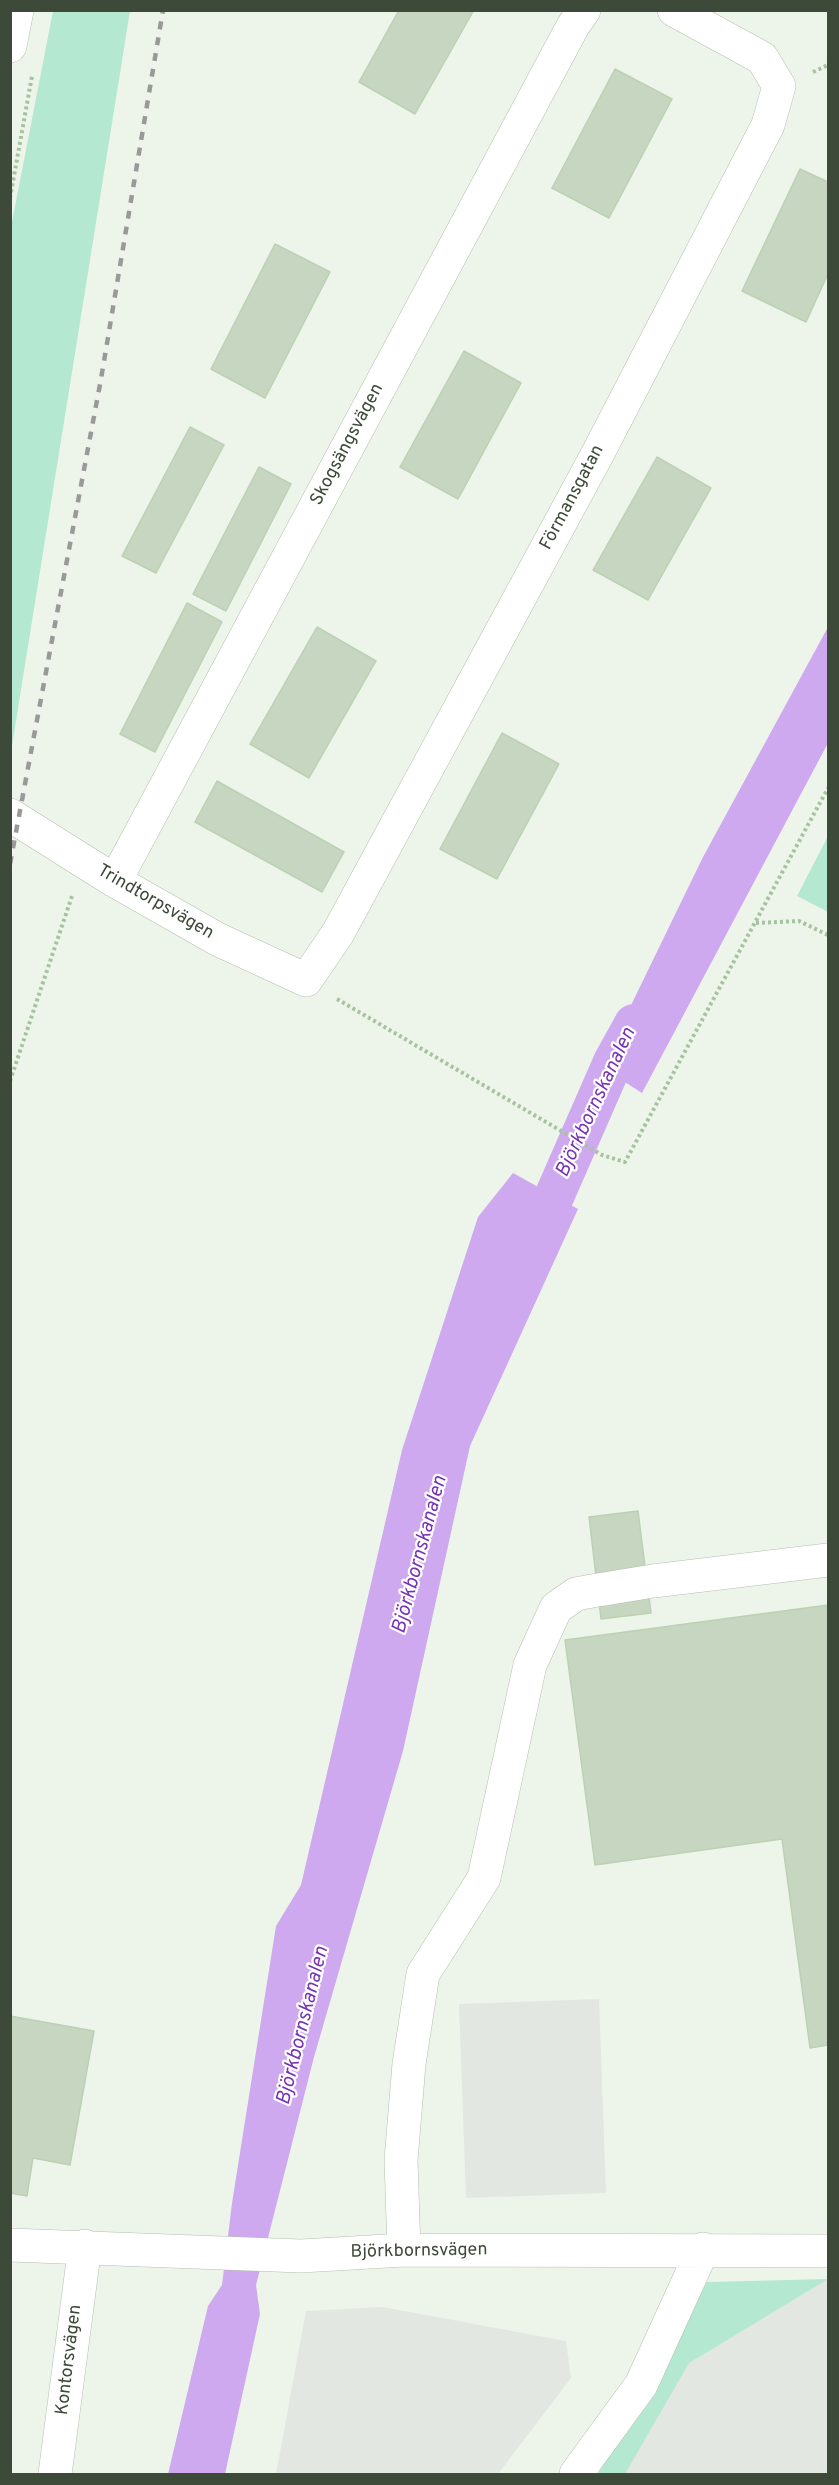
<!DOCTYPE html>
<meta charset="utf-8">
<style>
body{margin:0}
#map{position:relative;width:839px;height:2485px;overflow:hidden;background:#edf5eb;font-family:Overpass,sans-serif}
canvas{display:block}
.frame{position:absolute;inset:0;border:12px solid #3d4939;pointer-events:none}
</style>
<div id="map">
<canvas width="839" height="2485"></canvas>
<div class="frame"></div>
</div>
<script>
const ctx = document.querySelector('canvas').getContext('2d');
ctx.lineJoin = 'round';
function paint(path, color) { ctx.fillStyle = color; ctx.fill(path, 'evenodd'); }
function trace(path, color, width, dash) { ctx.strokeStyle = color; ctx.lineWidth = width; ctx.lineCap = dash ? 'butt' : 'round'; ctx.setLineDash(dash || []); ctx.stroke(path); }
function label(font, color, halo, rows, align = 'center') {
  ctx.font = font + ' Overpass,sans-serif'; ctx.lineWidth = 4.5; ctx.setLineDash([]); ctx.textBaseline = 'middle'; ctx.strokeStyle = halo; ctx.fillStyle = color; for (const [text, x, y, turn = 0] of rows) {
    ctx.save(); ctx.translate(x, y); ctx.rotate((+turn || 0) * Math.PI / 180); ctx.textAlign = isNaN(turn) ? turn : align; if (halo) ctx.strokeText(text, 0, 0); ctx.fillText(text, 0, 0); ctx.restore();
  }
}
const green = new Path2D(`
 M53,11H130L11,752V227Z
 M828,836V912L797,896Z
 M828,2279V2474H598L707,2282Z`);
const parking = new Path2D(`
 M599,1999L606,2193L466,2198L459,2004Z
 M828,2279V2474H625L689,2363Z
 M383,2307L566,2341L571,2378L498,2474H276L306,2311Z`);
const water = new Path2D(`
 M828,627V743L642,1093L601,1067L703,857Z
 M513,1173L578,1209L470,1446L403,1751L314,2057L256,2285L260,2314L225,2474H168L208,2306L222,2285L232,2203L276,1926L301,1885L402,1450L478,1217Z`);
const canal = new Path2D(`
 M532,1247L613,1062L634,1024`);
const building = new Path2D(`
 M399,10H474L415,114L359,82Z
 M615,69L672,99L609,218L552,188Z
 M800,169L828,182V274L806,322L742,291Z
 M275,244L330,272L265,398L211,369Z
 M464,351L521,383L458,499L400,467Z
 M190,427L224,445L156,573L122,556Z
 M657,457L711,488L648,600L593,570Z
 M259,467L291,484L226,611L193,594Z
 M187,603L222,622L155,752L120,734Z
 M317,627L376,661L309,778L250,744Z
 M502,733L559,764L497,879L440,849Z
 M217,781L344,852L322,892L195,822Z
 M638,1511L651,1613L601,1619L589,1517Z
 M828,1605V2045L810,2048L782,1839L595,1865L565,1640Z
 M10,2016L94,2031L70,2165L33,2158L27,2196L10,2193Z`);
const path = new Path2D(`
 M813,72L828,65
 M10,198L32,76
 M756,923L799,921L828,935
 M337,999L602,1155L625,1162L828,788
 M10,1081L72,896`);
const minor = new Path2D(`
 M10,46L17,10
 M10,815L115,881L217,939L306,980L338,933L597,455L768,125L779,86L762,58L674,10
 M115,881L573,26L584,10
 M10,2245L301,2256L404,2250L828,2251
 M404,2250L401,2160L409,2064L423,1974L484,1878L530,1665L556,1608L576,1594L592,1591L653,1581L828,1560
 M55,2474L85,2246
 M576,2474L641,2385L703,2249`);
const rail = new Path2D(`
 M10,864L101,379L163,10`);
const streetNames = [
 ["Skogsängsvägen",348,445,-62],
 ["Förmansgatan",573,498,-62],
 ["Trindtorpsvägen",155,903,30],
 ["Björkbornsvägen",419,2252,-1],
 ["Kontorsvägen",70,2360,-83]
];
const waterNames = [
 ["Björkbornskanalen",597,1103,-65],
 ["Björkbornskanalen",421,1555,-75],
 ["Björkbornskanalen",304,2026,-76]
];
paint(green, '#b5e8d1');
paint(parking, '#e3e7e2');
paint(water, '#cea9ef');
trace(canal, '#cea9ef', 40);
paint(building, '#c6d6c0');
trace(building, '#bcd1b4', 1.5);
trace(minor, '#b2c0ad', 34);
trace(path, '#a7c29f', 4, [3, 3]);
trace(minor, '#fff', 33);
trace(rail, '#999', 4.5, [8, 8]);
label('18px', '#3d4939', '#fff', streetNames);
label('italic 20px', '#7733b3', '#fff', waterNames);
</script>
